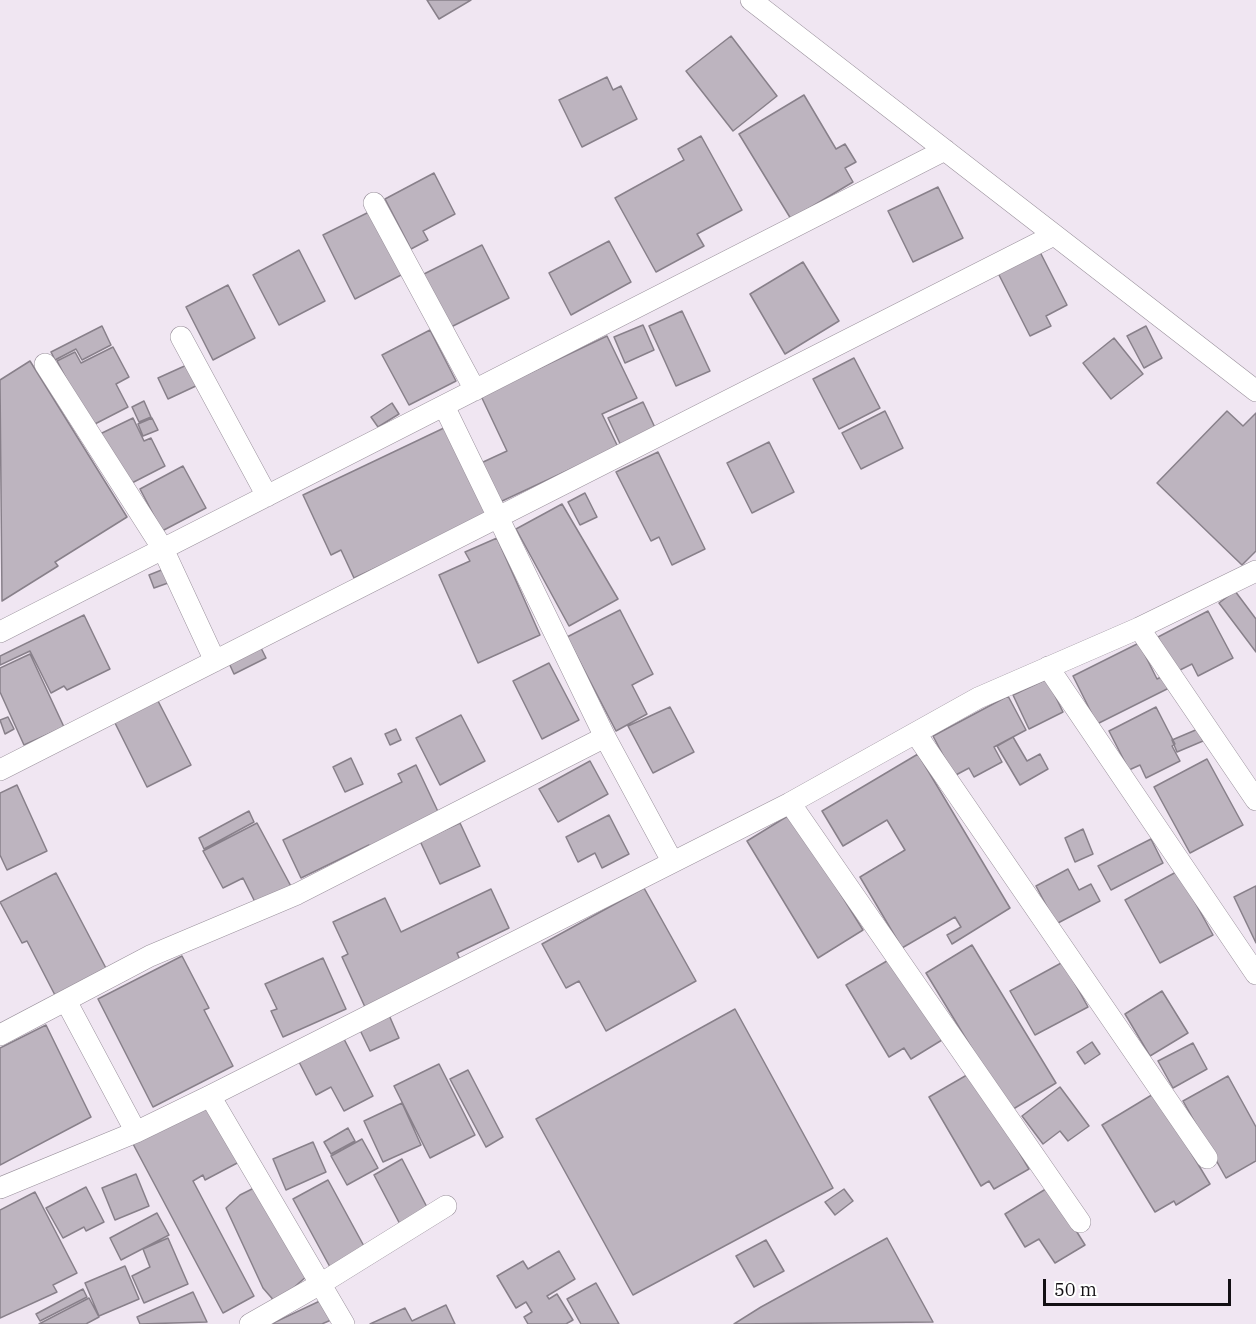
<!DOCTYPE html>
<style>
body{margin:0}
#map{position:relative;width:1256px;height:1324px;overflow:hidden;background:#f0e6f2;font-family:"IBM Plex Serif",serif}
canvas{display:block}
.scale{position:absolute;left:1043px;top:1279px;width:188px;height:27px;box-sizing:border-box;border:3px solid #131014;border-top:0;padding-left:8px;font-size:18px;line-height:21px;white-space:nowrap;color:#131014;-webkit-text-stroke:4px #fff;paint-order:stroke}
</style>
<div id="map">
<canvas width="1256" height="1324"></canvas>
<div class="scale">50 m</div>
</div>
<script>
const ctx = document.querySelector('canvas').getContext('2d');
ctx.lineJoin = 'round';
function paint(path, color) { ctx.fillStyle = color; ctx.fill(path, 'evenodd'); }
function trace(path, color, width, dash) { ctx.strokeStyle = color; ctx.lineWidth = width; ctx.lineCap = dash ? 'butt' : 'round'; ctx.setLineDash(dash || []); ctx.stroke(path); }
const building = new Path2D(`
 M427,0H471L439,19Z
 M731,36L777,96L733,131L686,71Z
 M607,77L613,90L621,86L637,119L582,147L559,100Z
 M804,95L836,149L845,144L856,162L845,168L853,182L791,219L739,134Z
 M701,136L742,210L697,234L704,246L656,272L615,198L684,160L678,149Z
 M434,173L455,214L423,231L428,240L411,249L385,199Z
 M938,187L963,238L913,262L888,211Z
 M371,211L403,274L355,299L323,235Z
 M609,241L631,282L571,315L549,273Z
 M482,245L509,298L449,328L422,275Z
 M299,250L325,301L279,325L253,275Z
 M1040,252L1067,305L1046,316L1051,326L1030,336L998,273Z
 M803,262L839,321L785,354L750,294Z
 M228,285L255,338L213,360L186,307Z
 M682,311L710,371L676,386L649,326Z
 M643,325L654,350L625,363L614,337Z
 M102,326L111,345L82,360L76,349L55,360L51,352Z
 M1146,326L1162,358L1144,368L1127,336Z
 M430,330L456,381L409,405L382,355Z
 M607,336L637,398L602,414L618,447L500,502L481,463L507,451L481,396Z
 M1114,338L1143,374L1111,399L1083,363Z
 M113,347L129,377L116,384L128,407L91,426L57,361L75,352L81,363Z
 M854,358L880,408L839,429L813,379Z
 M30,361L127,517L55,562L58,566L2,601L0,380Z
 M189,364L198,385L168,399L158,378Z
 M144,401L151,417L139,422L132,407Z
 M643,402L658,434L623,450L608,418Z
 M392,403L399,414L378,427L371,417Z
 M885,411L903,448L861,469L842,433Z
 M1227,411L1243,426L1256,413V551L1242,565L1157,483Z
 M133,418L144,441L151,438L165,466L126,486L100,434Z
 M152,418L158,430L143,436L138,424Z
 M446,427L487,517L354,578L341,550L331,555L303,495Z
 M769,442L794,492L752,513L727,463Z
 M658,452L705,549L672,565L659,537L651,541L616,472Z
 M183,466L206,508L162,531L140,489Z
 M585,493L597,517L580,525L568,502Z
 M562,504L618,599L569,626L516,529Z
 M497,538L540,635L478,663L439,575L470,561L465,552Z
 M164,569L168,583L154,588L149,575Z
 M1235,591L1256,619V652L1219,603Z
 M620,610L653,674L632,685L647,714L616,731L567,637Z
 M1208,611L1233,658L1198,676L1192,664L1176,672L1158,637Z
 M84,615L110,669L67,690L64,686L51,693L30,651L0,665V656Z
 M1139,643L1157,679L1163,676L1169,688L1097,724L1073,676Z
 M260,646L266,658L234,674L228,661Z
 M30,654L64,727L24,745L0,692V668Z
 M549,663L579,720L542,739L513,681Z
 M1047,679L1063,712L1029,729L1013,695Z
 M1008,696L1026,730L994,747L1002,762L974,777L969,768L954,776L933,736Z
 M157,699L191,765L147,787L114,721Z
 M670,707L694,752L653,773L628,726Z
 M1156,707L1175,744L1172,746L1180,761L1146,778L1140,765L1129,770L1109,731Z
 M461,715L485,761L440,785L416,738Z
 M8,717L14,729L5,734L0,720Z
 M396,729L401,740L390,745L385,734Z
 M1198,729L1203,741L1177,752L1172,740Z
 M1013,737L1027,761L1040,754L1048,769L1020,785L997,746Z
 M918,754L1010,908L952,944L947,935L961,927L955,917L902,948L860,877L905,850L887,820L843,846L822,811Z
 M351,758L363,784L345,792L333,767Z
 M1207,759L1243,825L1190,853L1154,787Z
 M590,761L608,794L558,822L539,789Z
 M416,765L441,818L372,851L369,845L301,878L283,840L402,782L398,774Z
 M17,785L47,851L7,870L0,855V793Z
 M249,811L254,822L204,849L199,838Z
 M791,814L863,930L818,958L747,841Z
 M609,815L629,854L602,868L595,853L578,862L566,837Z
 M257,823L293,890L258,908L243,878L223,888L203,851Z
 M460,823L480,866L440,884L420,841Z
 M1083,829L1093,854L1075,862L1065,838Z
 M1151,839L1163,863L1111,890L1098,866Z
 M1068,869L1079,890L1091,884L1100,901L1056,924L1036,886Z
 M1178,871L1213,935L1160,963L1125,900Z
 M56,873L108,972L57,999L27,941L22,943L0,902Z
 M1256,886V943L1234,897Z
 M644,888L696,981L606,1031L579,981L566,988L542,944Z
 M491,889L509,928L457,953L461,962L365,1007L342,957L348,954L333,922L385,898L401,932Z
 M972,945L1056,1083L1010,1111L926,973Z
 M182,956L209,1008L204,1010L233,1066L153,1107L98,999Z
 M323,958L346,1009L283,1037L271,1011L277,1009L265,984Z
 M892,958L942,1040L911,1059L904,1048L889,1057L846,985Z
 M1063,962L1088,1007L1035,1035L1010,991Z
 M1162,991L1188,1033L1150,1056L1125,1014Z
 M735,1009L833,1188L633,1295L536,1119Z
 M389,1015L399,1038L370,1051L359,1028Z
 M46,1025L91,1117L0,1165V1048Z
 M344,1039L373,1096L344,1111L331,1087L316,1095L299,1062Z
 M1092,1042L1100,1054L1085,1064L1077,1052Z
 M1193,1043L1207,1069L1173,1088L1158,1061Z
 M439,1064L475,1135L430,1158L394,1086Z
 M468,1070L503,1137L486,1147L450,1079Z
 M972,1072L1029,1169L994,1189L989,1181L981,1186L929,1097Z
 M1228,1076L1256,1127V1161L1226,1178L1183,1101Z
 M1060,1087L1089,1126L1068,1141L1060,1131L1043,1144L1022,1116Z
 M1155,1093L1210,1184L1176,1205L1174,1201L1155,1212L1102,1125Z
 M209,1101L241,1161L205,1180L203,1175L193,1181L254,1296L223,1313L132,1142Z
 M402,1103L421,1145L383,1162L364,1121Z
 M348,1128L355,1141L331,1154L324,1142Z
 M362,1139L378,1168L347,1185L331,1156Z
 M313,1142L326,1172L286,1190L273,1159Z
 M402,1159L430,1213L402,1228L374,1175Z
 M136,1174L149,1206L115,1220L102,1188Z
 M328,1180L365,1248L330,1267L293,1199Z
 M86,1187L104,1222L86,1231L84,1227L63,1238L46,1208Z
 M256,1187L307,1276L276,1303L263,1288L226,1208L240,1195Z
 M1049,1187L1085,1245L1055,1263L1039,1239L1025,1247L1005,1214Z
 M844,1189L853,1201L835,1215L825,1202Z
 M35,1192L77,1273L53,1285L57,1292L0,1318V1210Z
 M157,1213L169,1235L121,1260L110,1238Z
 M168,1238L188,1284L144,1303L132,1276L150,1267L143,1249Z
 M887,1238L933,1322L734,1324L761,1307Z
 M766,1240L784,1271L754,1287L736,1256Z
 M559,1251L575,1279L547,1296L549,1299L557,1294L573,1320L566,1324H528L524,1317L532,1312L526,1302L516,1308L497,1276L523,1261L528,1269Z
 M125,1266L139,1299L99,1316L85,1283Z
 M596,1283L619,1324H581L567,1299Z
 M83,1289L87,1297L40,1321L36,1314Z
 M193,1292L207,1322L140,1324L137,1317Z
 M89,1298L99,1317L86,1324H39Z
 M322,1300L331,1320L322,1324H271Z
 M446,1305L455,1324H370L405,1308L412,1321Z`);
const minor = new Path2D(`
 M751,0L1256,391
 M374,203L475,390
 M181,337L267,496
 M45,364L163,549L215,661
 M444,406L605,737L672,861
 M1139,628L1256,800
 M0,632L945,150
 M1048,667L1256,974
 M916,734L1207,1158
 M0,770L1054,235
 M790,803L1080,1222
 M66,1001L136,1132
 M0,1035L150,956L297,894L605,737
 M210,1096L344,1324
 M0,1188L136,1132L210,1096L790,803L978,698L1139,628L1256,571
 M250,1324L322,1283L446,1206`);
paint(building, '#bdb4bf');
trace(building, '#88808a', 1.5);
trace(minor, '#9a919c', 22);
trace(minor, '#fff', 21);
</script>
